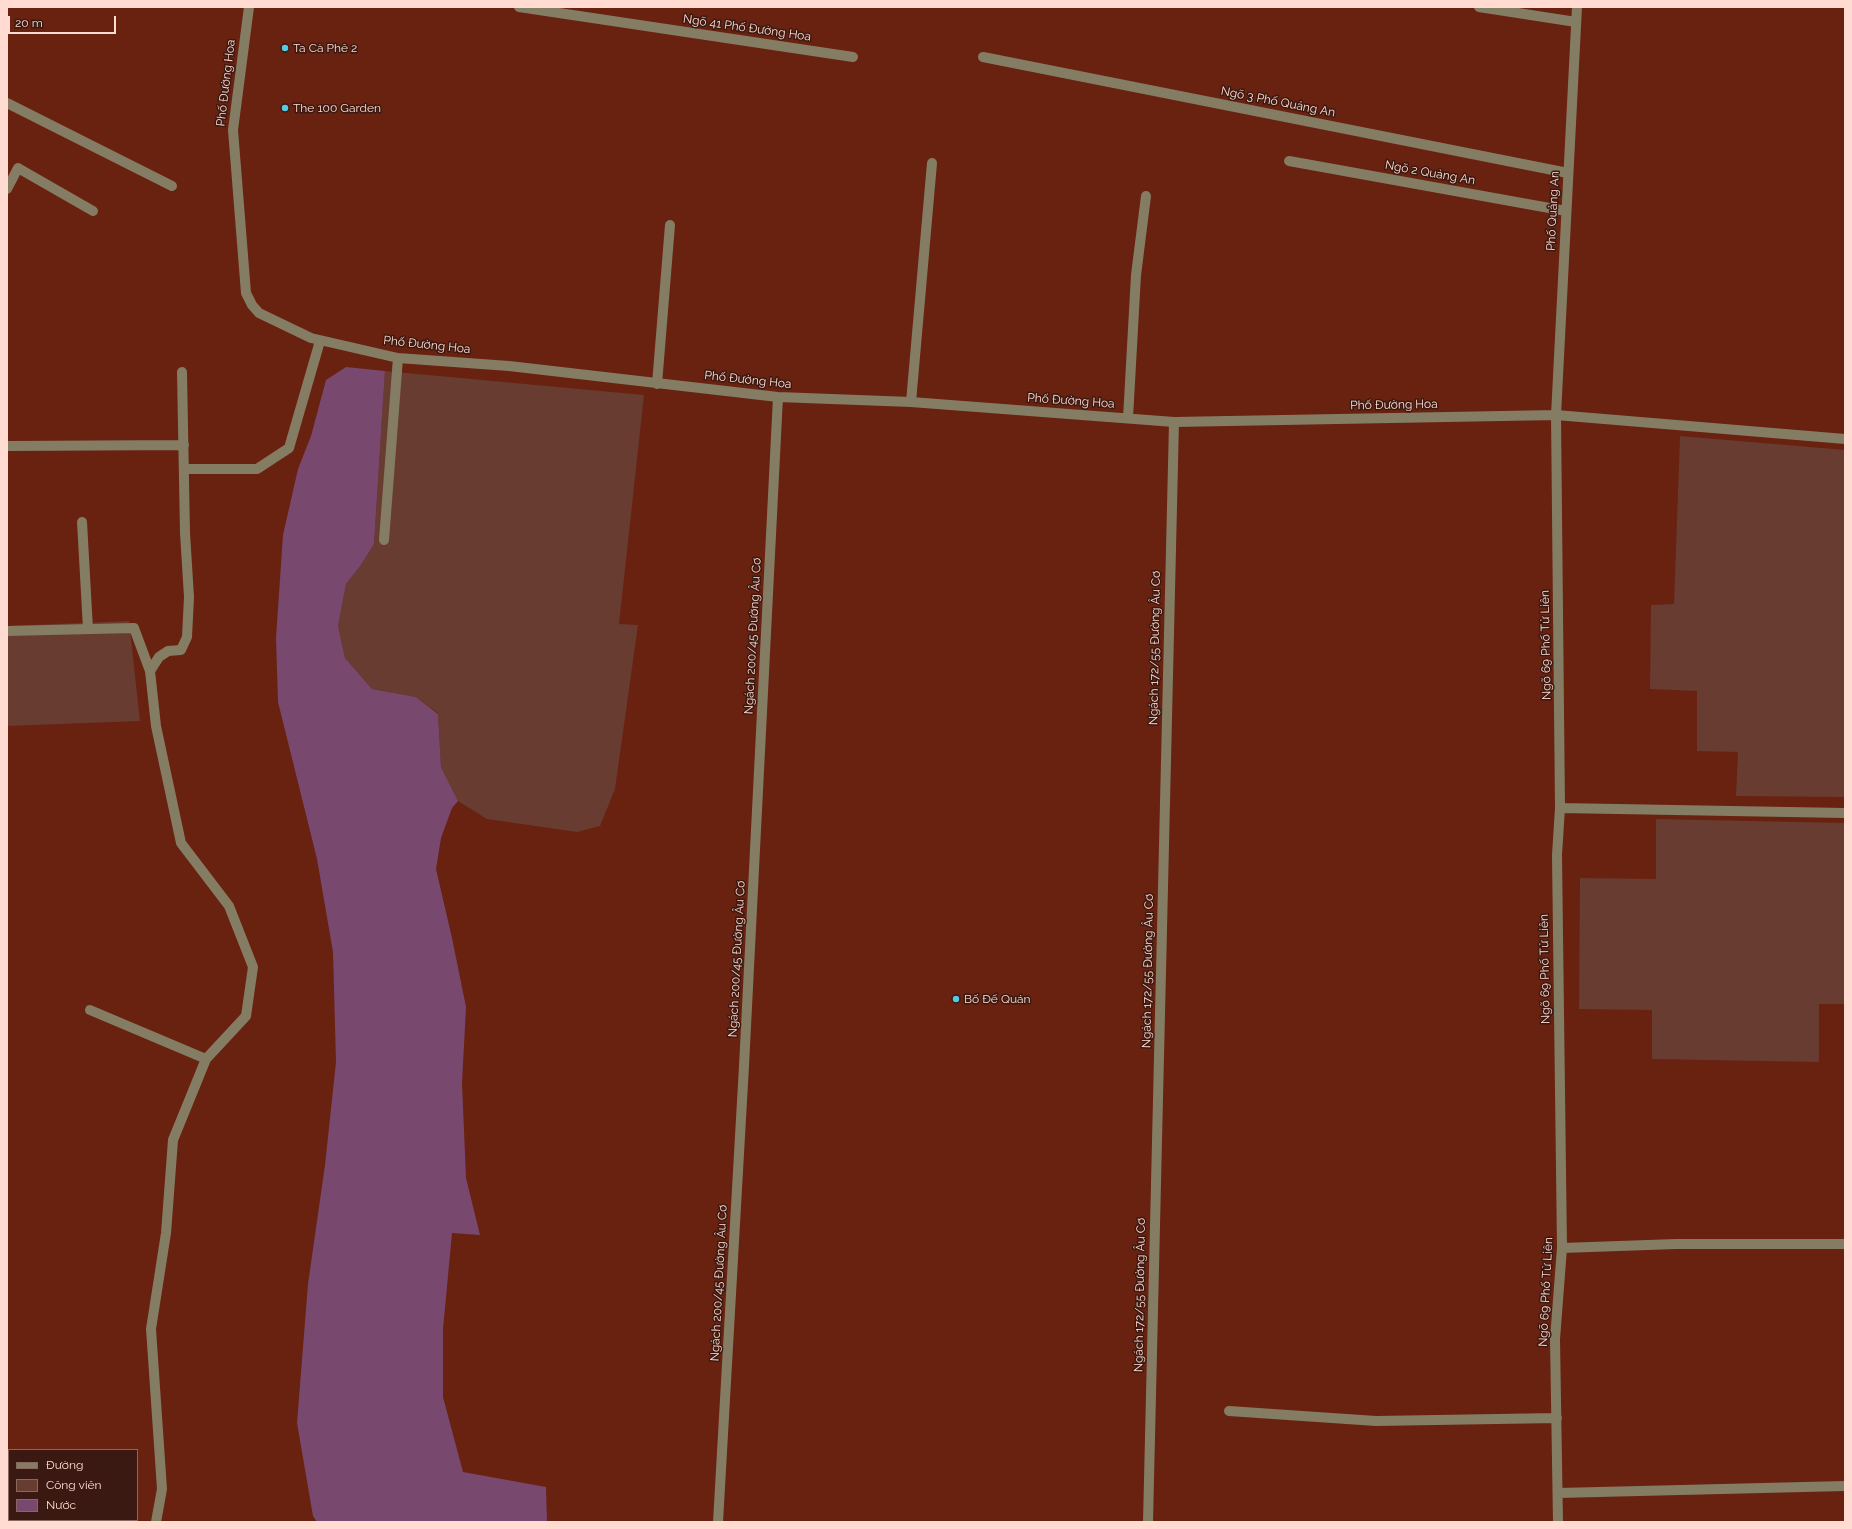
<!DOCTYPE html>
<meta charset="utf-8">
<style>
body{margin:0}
#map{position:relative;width:1852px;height:1529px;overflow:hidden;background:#692110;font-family:Raleway,sans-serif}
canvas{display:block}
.frame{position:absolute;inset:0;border:8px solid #ffdbd1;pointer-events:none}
.legend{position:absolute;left:8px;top:1449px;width:130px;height:72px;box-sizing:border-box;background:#391911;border:1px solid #88675e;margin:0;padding:5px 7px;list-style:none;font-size:12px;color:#ffdbd1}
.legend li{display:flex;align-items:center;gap:8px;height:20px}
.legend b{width:20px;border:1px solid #88675e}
.scale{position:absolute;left:8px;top:16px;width:108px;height:18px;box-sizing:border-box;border:2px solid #ffdbd1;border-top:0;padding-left:5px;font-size:12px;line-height:14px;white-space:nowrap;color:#ffdbd1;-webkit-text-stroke:3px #391911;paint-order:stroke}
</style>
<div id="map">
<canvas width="1852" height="1529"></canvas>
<div class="frame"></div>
<ul class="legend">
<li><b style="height:5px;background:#847d63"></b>Đường</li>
<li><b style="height:11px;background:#683c31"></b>Công viên</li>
<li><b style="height:11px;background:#79486f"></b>Nước</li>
</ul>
<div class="scale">20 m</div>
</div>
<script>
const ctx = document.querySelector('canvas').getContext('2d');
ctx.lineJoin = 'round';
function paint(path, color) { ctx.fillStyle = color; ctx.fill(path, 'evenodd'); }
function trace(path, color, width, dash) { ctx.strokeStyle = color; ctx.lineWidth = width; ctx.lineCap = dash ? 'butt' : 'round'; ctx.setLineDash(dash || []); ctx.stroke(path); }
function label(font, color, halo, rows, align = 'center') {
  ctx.font = font + ' Raleway,sans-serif'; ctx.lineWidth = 3; ctx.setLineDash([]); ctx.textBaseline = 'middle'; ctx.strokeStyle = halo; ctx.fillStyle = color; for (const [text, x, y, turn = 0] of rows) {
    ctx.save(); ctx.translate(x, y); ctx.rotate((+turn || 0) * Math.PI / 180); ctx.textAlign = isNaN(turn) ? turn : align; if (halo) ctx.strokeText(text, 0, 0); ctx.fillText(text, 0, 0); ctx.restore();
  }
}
const green = new Path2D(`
 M385,371L644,395L619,624L638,625L615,789L600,826L577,832L487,819L458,801L441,767L438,713L416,697L372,689L345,658L338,626L346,584L361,565L374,544Z
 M1680,436L1845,450V797L1736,796L1738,752L1697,751V691L1650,689L1651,605L1674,604Z
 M129,621L140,721L7,726V626Z
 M1656,819L1845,823V1004H1819V1062L1652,1059V1010L1579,1009L1580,878L1656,879Z`);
const water = new Path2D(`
 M346,367L385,371L374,544L361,565L346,584L338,626L345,658L372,689L416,697L438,714L441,767L458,801L452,808L441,838L436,869L452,938L466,1007L462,1083L466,1178L480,1235L452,1233L443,1329V1397L463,1472L546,1487L547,1522H317L313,1516L297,1423L308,1284L325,1165L336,1062L333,952L317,859L278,702L276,638L283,535L298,469L311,436L326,380Z`);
const minor = new Path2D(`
 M249,7L233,130L246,293L252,305L259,313L311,338L398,358L509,366L778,397L911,402L1174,422L1556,415L1845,439
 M519,7L853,57
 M1479,7L1576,22
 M983,57L1568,173
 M7,103L172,186
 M1289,161L1566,211
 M7,189L18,168L93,211
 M657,384L670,225
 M911,402L932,163
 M1128,418L1136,275L1146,196
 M7,446L184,445
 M184,469H257L289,448L320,341
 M82,522L88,629
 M384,540L398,358
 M7,631L134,628L150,671
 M1560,808L1845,813
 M90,1010L206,1059
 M1562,1248L1676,1244H1845
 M1229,1411L1376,1421L1557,1418
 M1558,1493L1845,1486
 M156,1522L162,1489L151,1329L166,1233L173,1140L206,1059L246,1016L253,967L229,906L181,843L156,726L150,671L159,657L168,651L181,650L187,637L189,597L185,533L182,372
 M718,1522L744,1066L778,397
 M1148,1522L1174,422
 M1558,1522L1555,1339L1562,1248L1557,855L1560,808L1556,415L1577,7`);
const markers = [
 [285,48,4,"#57c9e2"],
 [285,108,4,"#57c9e2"],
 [956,999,4,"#57c9e2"]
];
const streetNames = [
 ["Ngõ 41 Phố Đường Hoa",747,28,8],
 ["Phố Đường Hoa",226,83,-83],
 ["Ngõ 3 Phố Quảng An",1278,102,11],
 ["Ngõ 2 Quảng An",1430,173,10],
 ["Phố Quảng An",1553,211,-87],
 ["Phố Đường Hoa",427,345,6],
 ["Phố Đường Hoa",748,380,6],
 ["Phố Đường Hoa",1071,401,4],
 ["Phố Đường Hoa",1394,405,-1],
 ["Ngách 200/45 Đường Âu Cơ",753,636,-87],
 ["Ngõ 69 Phố Tử Liên",1546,645,-91],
 ["Ngách 172/55 Đường Âu Cơ",1155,648,-89],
 ["Ngách 200/45 Đường Âu Cơ",737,959,-87],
 ["Ngõ 69 Phố Tử Liên",1545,969,-91],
 ["Ngách 172/55 Đường Âu Cơ",1148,971,-89],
 ["Ngách 200/45 Đường Âu Cơ",719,1283,-87],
 ["Ngõ 69 Phố Tử Liên",1546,1292,-87],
 ["Ngách 172/55 Đường Âu Cơ",1140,1295,-89]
];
const poiNames = [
 ["Ta Cà Phê 2",293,48],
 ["The 100 Garden",293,108],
 ["Bố Đế Quán",964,999]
];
paint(green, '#683c31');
paint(water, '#79486f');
trace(minor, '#847d63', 10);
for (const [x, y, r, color] of markers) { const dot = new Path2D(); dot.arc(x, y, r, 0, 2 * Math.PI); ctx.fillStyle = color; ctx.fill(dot); trace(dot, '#391911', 1.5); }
label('12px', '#ffdbd1', '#391911', streetNames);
label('12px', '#ffdbd1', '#391911', poiNames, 'left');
</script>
